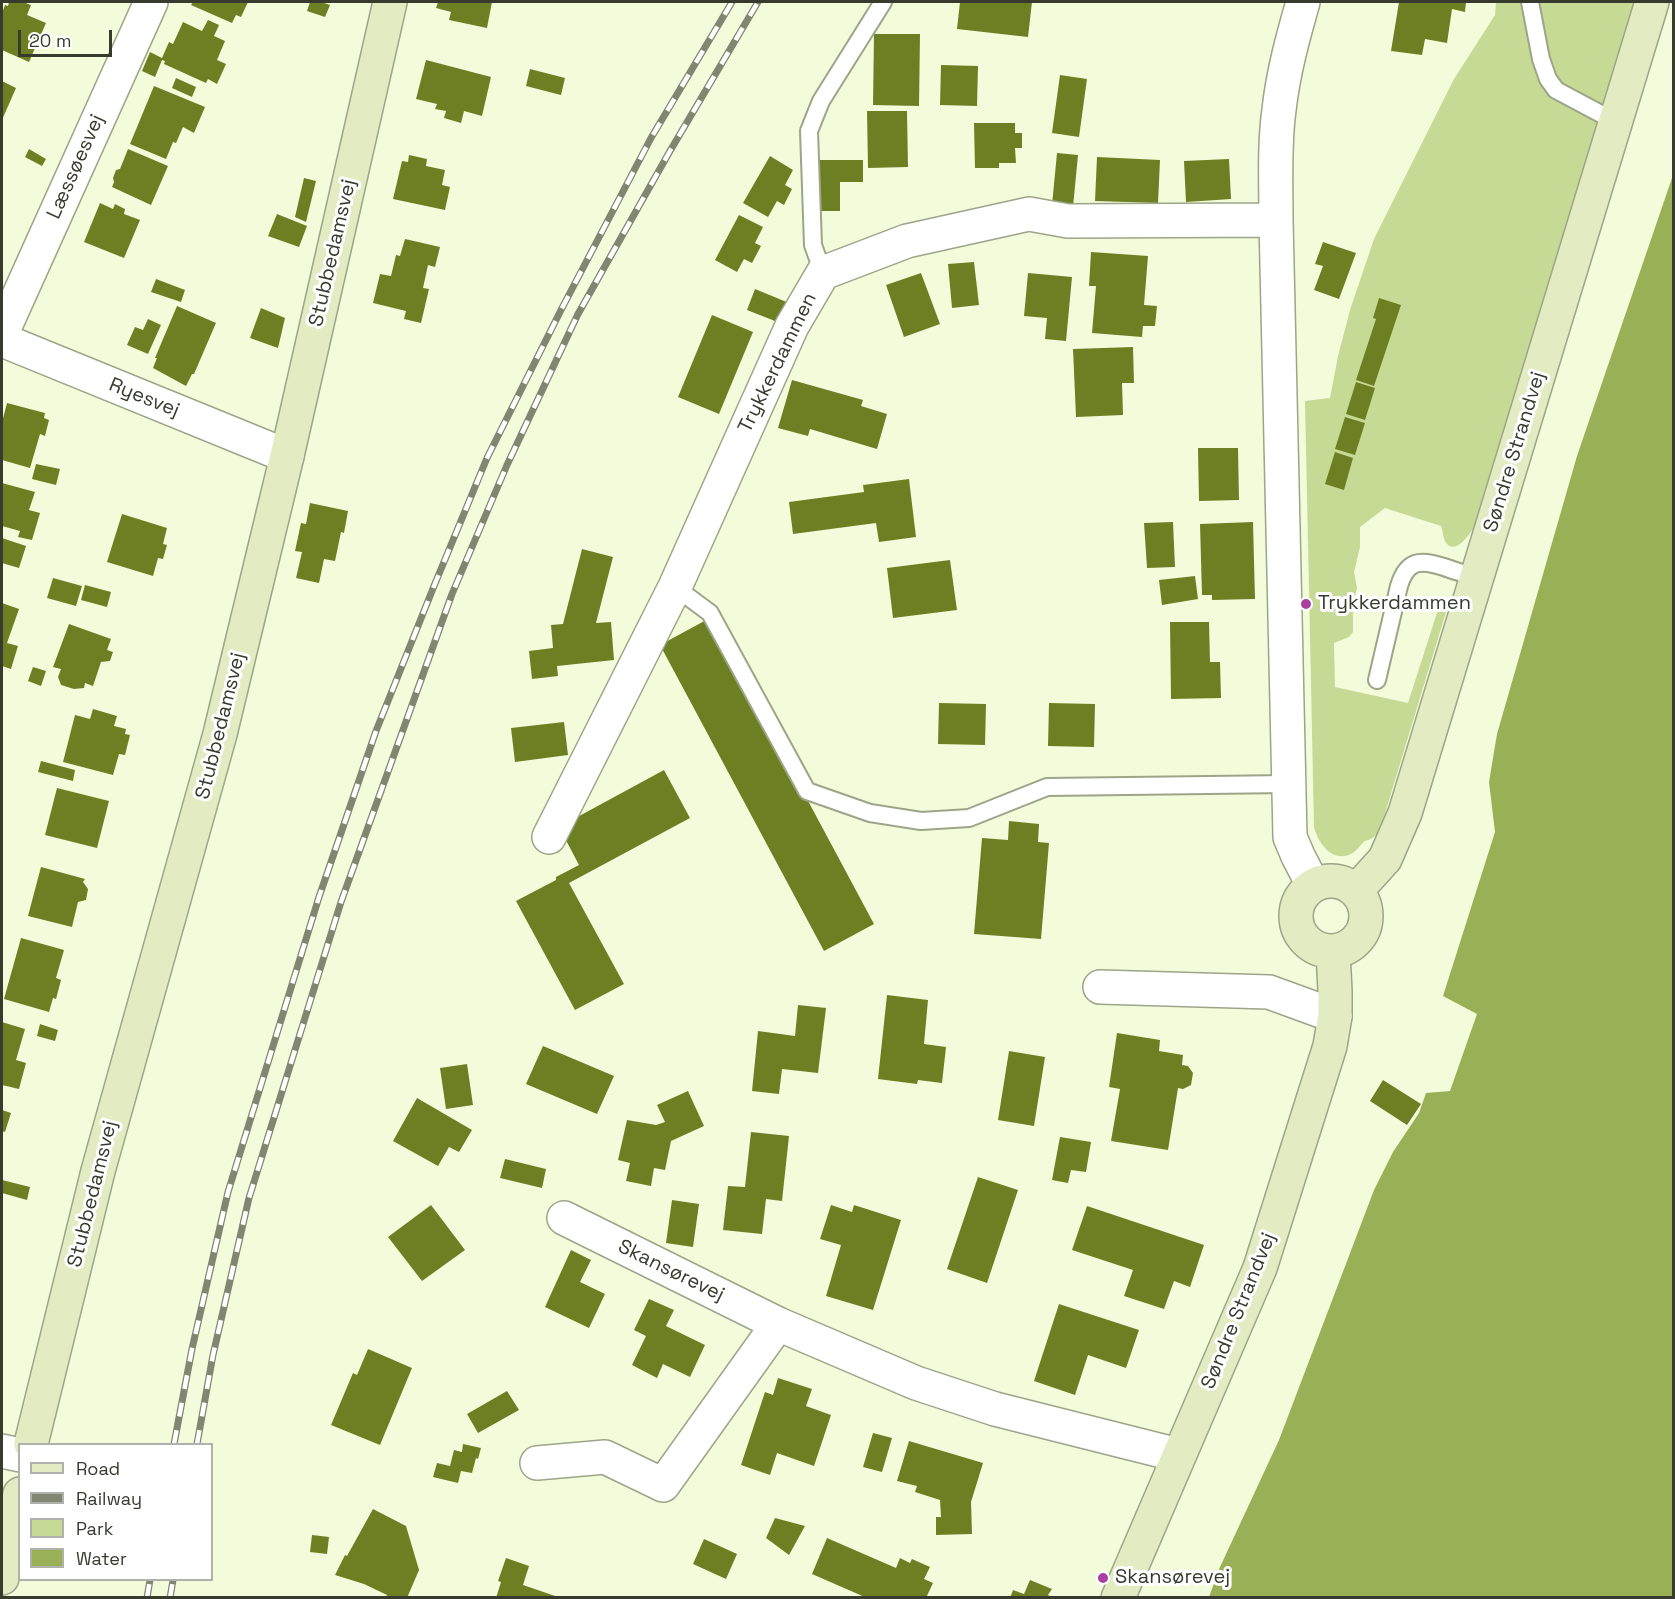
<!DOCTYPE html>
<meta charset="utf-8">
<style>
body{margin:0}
#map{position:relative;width:1675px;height:1599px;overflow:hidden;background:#f2fcdb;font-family:"Space Grotesk",sans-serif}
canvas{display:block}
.frame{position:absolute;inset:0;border:3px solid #373b2e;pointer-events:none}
.legend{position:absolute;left:18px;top:1443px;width:195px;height:138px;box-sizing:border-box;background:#fff;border:2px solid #afb1ab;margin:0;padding:8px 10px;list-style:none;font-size:18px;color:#373b2e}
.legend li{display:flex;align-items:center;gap:12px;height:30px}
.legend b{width:30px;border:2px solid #afb1ab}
.scale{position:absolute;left:18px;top:30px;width:94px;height:27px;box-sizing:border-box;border:3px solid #373b2e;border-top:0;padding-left:8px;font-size:18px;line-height:21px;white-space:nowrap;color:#373b2e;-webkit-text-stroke:4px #fff;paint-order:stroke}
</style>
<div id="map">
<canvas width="1675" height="1599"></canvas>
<div class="frame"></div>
<ul class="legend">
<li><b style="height:8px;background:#e2ebc2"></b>Road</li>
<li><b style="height:8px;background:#7f8671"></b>Railway</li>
<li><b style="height:16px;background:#c7da95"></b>Park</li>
<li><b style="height:16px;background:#9ab056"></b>Water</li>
</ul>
<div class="scale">20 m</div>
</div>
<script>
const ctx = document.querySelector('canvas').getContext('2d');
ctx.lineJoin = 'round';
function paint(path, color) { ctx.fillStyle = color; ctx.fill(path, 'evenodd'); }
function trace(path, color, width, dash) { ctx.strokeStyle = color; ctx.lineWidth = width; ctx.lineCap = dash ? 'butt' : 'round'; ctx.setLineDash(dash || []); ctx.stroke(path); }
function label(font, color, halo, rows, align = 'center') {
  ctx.font = font + ' "Space Grotesk",sans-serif'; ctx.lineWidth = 6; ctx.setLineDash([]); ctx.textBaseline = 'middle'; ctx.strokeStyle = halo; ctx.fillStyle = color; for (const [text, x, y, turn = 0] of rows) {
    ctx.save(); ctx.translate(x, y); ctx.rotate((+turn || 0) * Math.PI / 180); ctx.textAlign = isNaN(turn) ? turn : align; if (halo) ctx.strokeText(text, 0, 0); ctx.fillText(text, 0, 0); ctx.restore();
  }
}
const green = new Path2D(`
 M1496,2L1634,3L1473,529C1468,536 1454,557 1445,541C1443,537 1443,530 1441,526L1385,508L1360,527V547L1354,572L1357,588L1353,604V632L1349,637L1334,643L1335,687L1408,703L1442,597L1450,599L1383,820C1380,826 1378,833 1374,837C1371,839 1368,840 1365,841C1360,845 1357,851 1351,854C1332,863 1318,843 1314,827L1305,401L1330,398L1338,356L1350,310L1374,239L1454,79L1495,15Z`);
const water = new Path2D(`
 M1673,175V1597H1209L1220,1567L1279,1440L1374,1190L1393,1152L1419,1113L1426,1093L1450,1091L1477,1014L1443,996L1495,832L1489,782L1497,734L1577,456Z`);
const building = new Path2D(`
 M9,2H23L31,5L27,15L46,23L29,62L2,50V13L5,5L8,6Z
 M193,2H248L241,17L236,15L232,23L191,5Z
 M310,2H321L330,5L325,17L307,11Z
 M438,2H492L487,28L449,20L451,12L436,8Z
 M960,2H1032L1028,37L957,29Z
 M1399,2H1466L1465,12L1452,9L1447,43L1425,39L1422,55L1391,51Z
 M208,20L219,25L214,36L225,41L217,60L226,64L217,84L208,79L206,83L164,64L165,61L162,60L155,77L142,71L150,52L162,58L169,42L173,44L183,22L202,31Z
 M874,34H920L919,106L873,105Z
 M426,60L491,77L482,116L464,111L461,123L444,118L446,111L435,109L437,104L416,99Z
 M941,65L978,66L977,106L940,105Z
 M530,69L565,78L561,95L526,86Z
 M1060,75L1087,79L1079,137L1052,133Z
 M176,78L196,87L192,97L172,88Z
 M2,81L16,88L2,120Z
 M154,86L205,107L194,133L183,127L176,143L173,142L166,159L130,144Z
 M867,111H907L908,167L868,168Z
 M974,123H1015V133H1022V148H1015L1016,163H999V168H975Z
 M29,149L46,159L42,166L25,157Z
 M128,149L168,166L151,205L112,187L114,182L113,178L116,170L120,169Z
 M1057,153L1078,155L1073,207L1052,205Z
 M409,155L427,159L426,166L445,170L442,185L450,187L445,210L393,199L402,161L408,162Z
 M770,156L793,170L785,185L792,189L784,205L777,201L768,217L743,203Z
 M1097,157L1160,160L1158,203L1095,201Z
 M1229,159L1231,199L1186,202L1184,161Z
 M818,160H863V182H840V211H817Z
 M304,178L316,181L306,222L295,217Z
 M100,203L113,209L115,204L125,209L124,214L140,220L124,258L84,242Z
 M277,214L307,226L299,247L268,236Z
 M739,215L763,227L755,243L761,246L752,263L744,259L737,272L715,260Z
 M405,239L440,247L435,267L428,265L423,288L429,289L421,323L404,319L406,311L373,303L380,274L391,276L396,255L400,256Z
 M1323,242L1356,253L1339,299L1314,290L1323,266L1315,264Z
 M1091,252L1148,256L1144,305L1157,306L1155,326H1143L1142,337L1092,333L1096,286H1089Z
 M974,262L979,305L952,308L948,264Z
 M921,273L940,324L904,337L886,285Z
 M1028,273L1072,277L1066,341L1045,339L1047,318L1024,316Z
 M156,279L185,290L181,302L151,292Z
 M755,289L789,303L780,323L747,310Z
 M1379,298L1401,305L1374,386L1356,380L1376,319L1373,318Z
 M177,306L216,323L194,374H192L186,386L153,368L157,358H155Z
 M261,308L285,318L278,348L250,338Z
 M712,315L753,332L719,414L678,397Z
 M148,319L161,325L148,354L127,345L135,327L143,330Z
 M1133,347L1134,383H1122L1123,415L1076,417L1073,349Z
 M792,380L863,400L861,406L887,414L877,449L810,429L808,436L778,428Z
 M1356,382L1375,388L1365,420L1346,414Z
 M7,403L45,413L44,418L49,420L45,436L40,434L30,468L2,460V422Z
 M1345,417L1365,423L1355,455L1335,449Z
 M1198,448H1238L1239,500L1199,501Z
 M1335,452L1353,458L1344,490L1325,484Z
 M36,464L60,469L56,485L32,479Z
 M909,479L916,537L879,542L876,523L793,534L789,502L864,492L863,485Z
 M2,483L35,492L29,510L40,513L32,540L18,537L20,531L2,526Z
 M310,503L348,511L344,533L341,532L335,561L324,559L319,583L296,578L302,552L295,551L301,523L306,524Z
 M122,514L167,528L163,544L167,545L163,559L158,558L153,576L107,562Z
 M1173,522L1175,567L1147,568L1144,523Z
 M1253,522L1255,599L1212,600V595H1202L1200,524Z
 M2,538L26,546L19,568L2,563Z
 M582,549L613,557L596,623L611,622L614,660L557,666L558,676L532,679L529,651L553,648L551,625L563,624Z
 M950,560L957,610L893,618L887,568Z
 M1195,576L1198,599L1162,605L1159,580Z
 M53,578L82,586L76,606L47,598Z
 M85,585L111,592L107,607L81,600Z
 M2,603L19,609L7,643L18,646L11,669L2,666Z
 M710,618L874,924L824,951L660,645Z
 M1170,622H1209L1210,662H1220L1221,698L1171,699Z
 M69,624L111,639L107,650L113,652L110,661L101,662L93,686L85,683L84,688L74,689L61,685L58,677L61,669L53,667Z
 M33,667L46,671L41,686L28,681Z
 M939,703L986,704L985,745L938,744Z
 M1049,703L1095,704L1094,747L1048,746Z
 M93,709L117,716L114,726L126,729L125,734L130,735L125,755L119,754L113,775L63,762L75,715L90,719Z
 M564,722L568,755L515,762L511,728Z
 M41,761L75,770L73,781L38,772Z
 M664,770L690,818L569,883L624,984L575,1010L516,901L556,880V877L579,865L559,827Z
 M57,788L109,801L97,848L45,835Z
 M1009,821L1039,824L1038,842L1049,843L1041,939L974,934L982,838L1008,840Z
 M41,867L85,879L83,882L88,889L86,900L78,902L72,927L28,916Z
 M21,938L64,950L56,978L61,980L56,999L53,998L49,1012L4,999Z
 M887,995L928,1000L924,1044L946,1047L942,1083L918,1080L917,1084L878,1079Z
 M798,1005L826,1008L818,1073L782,1069L779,1094L752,1091L758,1031L795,1036Z
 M2,1022L25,1029L16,1060L26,1063L19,1089L2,1085Z
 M40,1024L58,1030L55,1041L37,1036Z
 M1117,1033L1160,1040L1159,1051L1183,1055L1182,1065L1188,1066L1193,1073L1191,1085L1183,1089L1178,1088L1168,1150L1111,1141L1120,1089L1109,1087Z
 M543,1046L614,1076L597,1114L526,1084Z
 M1009,1051L1045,1057L1034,1126L998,1120Z
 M467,1064L473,1105L446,1109L440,1068Z
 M1383,1080L1421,1104L1407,1125L1370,1101Z
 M688,1091L704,1126L671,1141L665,1170L654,1168L651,1186L626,1181L630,1163L618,1160L627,1120L656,1125L665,1122L657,1105Z
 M417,1098L472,1130L459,1152L449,1147L438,1166L393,1141Z
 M2,1110L11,1113L5,1132L2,1131Z
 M751,1132L789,1136L782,1201L766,1199L762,1234L723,1230L728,1186L745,1187Z
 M1060,1137L1091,1142L1086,1172L1071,1170L1068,1183L1052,1180Z
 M505,1159L546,1169L542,1188L500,1178Z
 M978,1177L1018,1190L987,1283L947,1269Z
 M2,1180L30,1187L27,1200L2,1193Z
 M672,1200L699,1204L693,1247L666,1243Z
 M431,1205L465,1250L422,1281L388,1237Z
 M831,1205L852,1212L854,1205L901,1220L873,1310L826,1296L841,1245L820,1239Z
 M1087,1206L1204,1245L1190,1287L1174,1281L1164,1309L1124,1296L1133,1270L1072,1250Z
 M571,1250L591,1260L580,1282L605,1294L589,1328L545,1307Z
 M649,1299L674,1310L666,1326L705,1345L690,1377L663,1364L657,1378L632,1365L646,1336L634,1330Z
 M1059,1304L1139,1330L1126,1368L1088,1355L1075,1395L1034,1381Z
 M368,1349L412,1368L380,1445L331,1425L353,1373L357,1375Z
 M778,1378L812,1389L806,1406L831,1415L814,1466L777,1453L770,1475L741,1465L765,1392L773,1395Z
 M507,1391L519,1410L478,1433L467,1414Z
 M873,1433L892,1438L882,1472L863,1467Z
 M909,1441L983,1463L971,1502L972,1534L936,1535V1517H941L940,1500L915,1492L917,1486L897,1481Z
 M463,1444L481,1448L478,1459L476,1458L472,1473L461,1471L458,1483L433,1477L437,1463L450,1466L454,1450L462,1452Z
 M373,1509L406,1526L419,1570L407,1598H386L387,1595L364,1584L335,1575L345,1555L347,1556Z
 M775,1518L805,1526L789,1555L766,1538Z
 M312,1535L329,1537L327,1554L310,1552Z
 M827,1538L896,1568L900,1558L910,1563L912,1559L930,1567L924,1579L933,1583L926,1598H867L812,1574Z
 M704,1539L737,1554L726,1579L693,1564Z
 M506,1558L529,1566L523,1585L561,1598H496L501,1582L498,1581Z
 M1030,1580L1052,1589L1048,1595L1053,1598H1010L1013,1590L1024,1594Z`);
const lane = new Path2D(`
 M1530,2L1541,59L1548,79L1556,90L1601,114L1616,120
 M823,273L813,245L809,131L821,101L883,2
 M675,587L710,613L807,791L870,813L921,821L969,818L1047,787L1289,784
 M1377,680L1399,586C1407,560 1420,559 1444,567C1455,571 1466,574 1477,578`);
const street = new Path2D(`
 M1303,2C1293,37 1283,73 1279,110C1274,146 1276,184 1276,220L1290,837L1298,856L1313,885
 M2,333L151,2
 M2,340L287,456
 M549,837L675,587L792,326L823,273L907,241L1029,214L1068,221L1276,220
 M1100,987L1269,992L1335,1016
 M564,1218L778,1324L916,1383L995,1409L1178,1455
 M2,1451L20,1455
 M537,1463L605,1457L663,1485L778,1324`);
const secondary = new Path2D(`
 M1296 916a35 35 0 1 1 70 0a35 35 0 1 1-70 0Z
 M1356,891L1385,859L1405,813L1652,2
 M31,1444L98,1171L220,734L287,456L390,2
 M2,1578L20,1494
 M1118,1598L1260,1268L1330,1046L1335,1016V991L1333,952`);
const rail = new Path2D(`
 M174,1444L192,1349L228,1192L319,897L376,731L434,586L487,458L561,310L651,138L732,2
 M197,1444L213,1355L249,1198L341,902L452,594L507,465L578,314L670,151L758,2
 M147,1598L150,1580
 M170,1598L173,1580`);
const markers = [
 [1306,604,6,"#a93fa1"],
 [1103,1578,6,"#a93fa1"]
];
const streetNames = [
 ["Læssøesvej",76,167,-66],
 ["Stubbedamsvej",333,253,-77],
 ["Trykkerdammen",778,363,-64],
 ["Ryesvej",144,398,22],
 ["Søndre Strandvej",1515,452,-73],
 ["Stubbedamsvej",221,726,-76],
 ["Stubbedamsvej",93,1194,-76],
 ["Skansørevej",671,1271,26],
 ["Søndre Strandvej",1239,1311,-68]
];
const poiNames = [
 ["Trykkerdammen",1318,604],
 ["Skansørevej",1115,1578]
];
paint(green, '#c7da95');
paint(water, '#9ab056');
paint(building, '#6c8023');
trace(lane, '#9ca587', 20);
trace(street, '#9ca587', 36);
trace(secondary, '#9ca587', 36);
trace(lane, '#fff', 16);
trace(street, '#fff', 33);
trace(secondary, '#e2ebc2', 33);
trace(rail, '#7f8671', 7);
trace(rail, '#fff', 4.5, [14]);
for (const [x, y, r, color] of markers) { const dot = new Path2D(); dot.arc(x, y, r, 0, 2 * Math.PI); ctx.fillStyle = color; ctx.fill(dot); trace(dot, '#fff', 2); }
label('20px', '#373b2e', '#fff', streetNames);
label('20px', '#373b2e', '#fff', poiNames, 'left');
</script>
